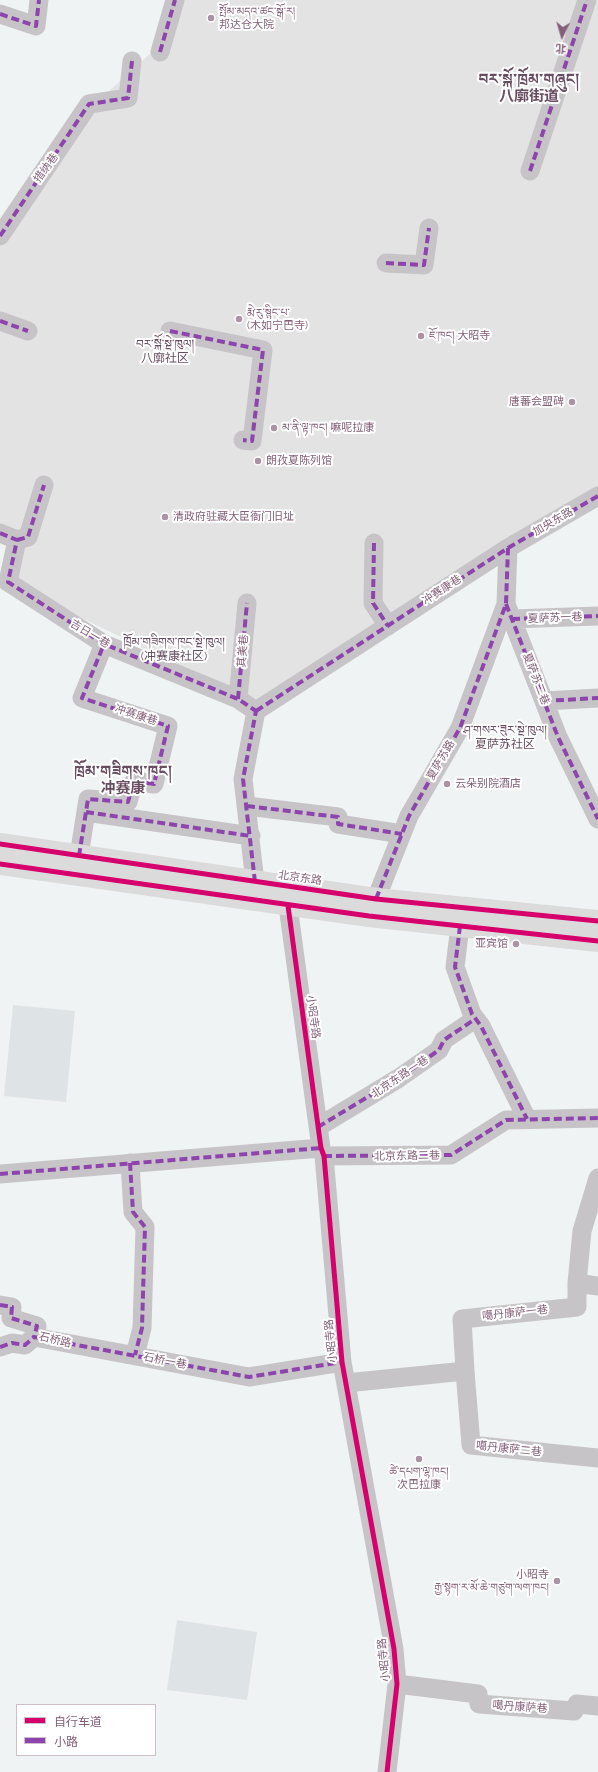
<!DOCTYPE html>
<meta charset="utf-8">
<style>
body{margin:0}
#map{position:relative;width:598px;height:1772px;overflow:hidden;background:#f0f3f3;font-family:Raleway,"Noto Sans SC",sans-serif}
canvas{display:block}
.legend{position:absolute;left:16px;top:1704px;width:140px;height:52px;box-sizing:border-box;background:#fff;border:1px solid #cebfc9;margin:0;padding:5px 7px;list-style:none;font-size:12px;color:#846078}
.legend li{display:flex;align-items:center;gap:8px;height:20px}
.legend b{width:20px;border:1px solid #cebfc9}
.north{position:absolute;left:542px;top:16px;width:40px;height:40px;-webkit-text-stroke:3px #fff;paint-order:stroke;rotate:185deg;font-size:11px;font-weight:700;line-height:16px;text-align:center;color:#846078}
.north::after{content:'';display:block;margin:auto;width:14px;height:18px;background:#846078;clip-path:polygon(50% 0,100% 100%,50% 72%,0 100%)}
</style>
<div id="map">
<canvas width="598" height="1772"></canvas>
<ul class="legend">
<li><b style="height:5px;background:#d6006c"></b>自行车道</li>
<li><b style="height:5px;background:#8e44ad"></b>小路</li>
</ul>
<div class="north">北</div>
</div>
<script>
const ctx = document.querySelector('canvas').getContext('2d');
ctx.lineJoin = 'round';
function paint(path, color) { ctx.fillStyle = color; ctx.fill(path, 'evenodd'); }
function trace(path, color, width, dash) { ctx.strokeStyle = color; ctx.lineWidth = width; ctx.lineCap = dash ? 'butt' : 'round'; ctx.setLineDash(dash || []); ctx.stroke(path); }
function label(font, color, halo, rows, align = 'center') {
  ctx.font = font + ' Raleway,"Noto Sans SC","Noto Serif Tibetan",sans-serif'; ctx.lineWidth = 4; ctx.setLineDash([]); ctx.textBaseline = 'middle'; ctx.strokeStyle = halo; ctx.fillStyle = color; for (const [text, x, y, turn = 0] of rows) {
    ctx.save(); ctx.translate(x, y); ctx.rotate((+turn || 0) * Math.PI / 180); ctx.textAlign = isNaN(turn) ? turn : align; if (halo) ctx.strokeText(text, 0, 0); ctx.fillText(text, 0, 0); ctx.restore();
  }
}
const built = new Path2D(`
 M175,0H598V499L256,703L8,582L17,541L0,533V227L88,110L162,43Z`);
const green = new Path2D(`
 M13,1005L75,1011L66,1102L4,1096Z
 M177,1620L257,1632L247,1700L167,1690Z`);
const minor = new Path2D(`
 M0,14L36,26L39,0
 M160,52L175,0
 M530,171L587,0
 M0,236L89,104L128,98L132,61
 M386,263L424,265L429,228
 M0,321L28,331
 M170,331L263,350L252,441L243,440
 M0,533L17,540L8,582L104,644L238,699L256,711
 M17,540L28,537L44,485
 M374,543L373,603L388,626
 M506,604L558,737L598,819
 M512,619L598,616
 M238,699L247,603
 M544,701L598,698
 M256,711L508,548L598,496
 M247,806L338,817V824L402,834
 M86,812L251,836
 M79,856L88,799L128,802L134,781L154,784L168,726L82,698L104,644
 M255,882L243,779L256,711
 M376,899L409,816L460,728L506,604L508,548
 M288,906L321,1148L324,1156L342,1362L394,1649L397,1684L387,1772
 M460,926L455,967L472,1014L481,1026L527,1119
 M318,1127L399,1078L439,1050L444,1040L475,1019
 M324,1156L451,1155L506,1120L598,1118
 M130,1163L133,1212L145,1227L142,1328L135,1355
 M0,1174L321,1148
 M577,1283L582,1231L598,1178
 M0,1305L12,1307L11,1318L37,1326L34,1337L249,1377L342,1362
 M0,1347L12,1343L25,1345L34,1337
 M465,1371L462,1319L577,1307V1283L598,1286
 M346,1383L465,1371L471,1445L598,1458
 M397,1684L478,1694L479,1704L574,1711L577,1704L598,1706`);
const major = new Path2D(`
 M0,844L376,899L598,921
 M0,864L369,916L598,941`);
const quiet = new Path2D(`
 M0,14L36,26L39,0
 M160,52L175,0
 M530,171L587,0
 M0,236L89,104L128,98L132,61
 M386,263L424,265L429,228
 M0,321L28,331
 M170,331L263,350L252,441L243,440
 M0,533L17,540L8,582L104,644L238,699L256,711
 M17,540L28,537L44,485
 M374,543L373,603L388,626
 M506,604L558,737L598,819
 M512,619L598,616
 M238,699L247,603
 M544,701L598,698
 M256,711L508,548L598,496
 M247,806L338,817V824L402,834
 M86,812L251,836
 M79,856L88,799L128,802L134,781L154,784L168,726L82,698L104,644
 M255,882L243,779L256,711
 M376,899L409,816L460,728L506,604L508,548
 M460,926L455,967L472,1014L481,1026L527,1119
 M318,1127L399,1078L439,1050L444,1040L475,1019
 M324,1156L451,1155L506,1120L598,1118
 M130,1163L133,1212L145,1227L142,1328L135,1355
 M0,1174L321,1148
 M0,1305L12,1307L11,1318L37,1326L34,1337L249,1377L342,1362
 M0,1347L12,1343L25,1345L34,1337`);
const cycleway = new Path2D(`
 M0,844L376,899L598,921
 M0,864L369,916L598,941
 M288,906L321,1148L324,1156L342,1362L394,1649L397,1684L387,1772`);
const markers = [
 [211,18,4,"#aa93a3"],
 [239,319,4,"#aa93a3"],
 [421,336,4,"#aa93a3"],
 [572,402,4,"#aa93a3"],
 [274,428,4,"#aa93a3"],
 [258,461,4,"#aa93a3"],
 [165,517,4,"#aa93a3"],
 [447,784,4,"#aa93a3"],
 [516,944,4,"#aa93a3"],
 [419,1459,4,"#aa93a3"],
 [557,1581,4,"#aa93a3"]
];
const poiNames = [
 ["སྤོམ་མདའ་ཚང་སྒོ་ར།",219,12],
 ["邦达仓大院",219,25],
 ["རྨེ་རུ་སྙིང་པ་",247,313],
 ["(木如宁巴寺)",247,326],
 ["ཇོ་ཁང། 大昭寺",429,336],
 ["唐蕃会盟碑",564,402,"right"],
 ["མ་ནི་ལྟ་ཁང། 嘛呢拉康",282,428],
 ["朗孜夏陈列馆",266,461],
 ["清政府驻藏大臣衙门旧址",173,517],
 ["云朵别院酒店",455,784],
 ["亚宾馆",508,944,"right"],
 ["ཚེ་དཔག་ལྷ་ཁང།",419,1472,"center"],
 ["次巴拉康",419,1485,"center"],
 ["小昭寺",549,1575,"right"],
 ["རྒྱ་སྟག་ར་མོ་ཆེ་གཙུག་ལག་ཁང།",549,1588,"right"]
];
const streetNames = [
 ["措纳巷",46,168,-54],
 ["加央东路",553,522,-30],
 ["冲赛康巷",442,590,-33],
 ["夏萨苏一巷",555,618,-2],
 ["吉日一巷",90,634,31],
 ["其美巷",243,651,-85],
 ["夏萨苏二巷",536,679,69],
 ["冲赛康巷",136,715,18],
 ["夏萨苏路",441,760,-60],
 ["北京东路",300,878,8],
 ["小昭寺路",313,1017,82],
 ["北京东路一巷",400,1077,-34],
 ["北京东路二巷",407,1156,-1],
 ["噶丹康萨一巷",515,1313,-6],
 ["石桥路",55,1340,13],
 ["小昭寺路",331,1341,-96],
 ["石桥一巷",165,1361,11],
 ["噶丹康萨二巷",509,1449,6],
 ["小昭寺路",384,1660,-96],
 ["噶丹康萨巷",520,1707,4]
];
const neighbourhoodNames = [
 ["བར་སྐོ་སྡེ་ཁུལ།",165,344],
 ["八廓社区",165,358],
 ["ཁྲོམ་གཟིགས་ཁང་སྡེ་ཁུལ།",174,642],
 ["(冲赛康社区)",174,656],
 ["ཤ་གསར་ཟུར་སྡེ་ཁུལ།",505,730],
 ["夏萨苏社区",505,744]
];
const districtNames = [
 ["བར་སྐོ་ཁྲོམ་གཞུང།",529,79],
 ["八廓街道",529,96],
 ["ཁྲོམ་གཟིགས་ཁང།",123,771],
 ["冲赛康",123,788]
];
paint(built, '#e3e3e4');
paint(green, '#dee3e6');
trace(minor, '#c7c4c7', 19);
trace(major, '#dcdbdc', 22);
trace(quiet, '#8e44ad', 4, [8, 4]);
trace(cycleway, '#d6006c', 5);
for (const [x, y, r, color] of markers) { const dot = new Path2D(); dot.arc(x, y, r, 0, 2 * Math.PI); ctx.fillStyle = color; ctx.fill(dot); trace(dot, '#fff', 1.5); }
label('11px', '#846078', '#fff', poiNames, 'left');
label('11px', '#846078', '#fff', streetNames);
label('12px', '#684e60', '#fff', neighbourhoodNames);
label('bold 15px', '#684e60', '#fff', districtNames);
</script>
